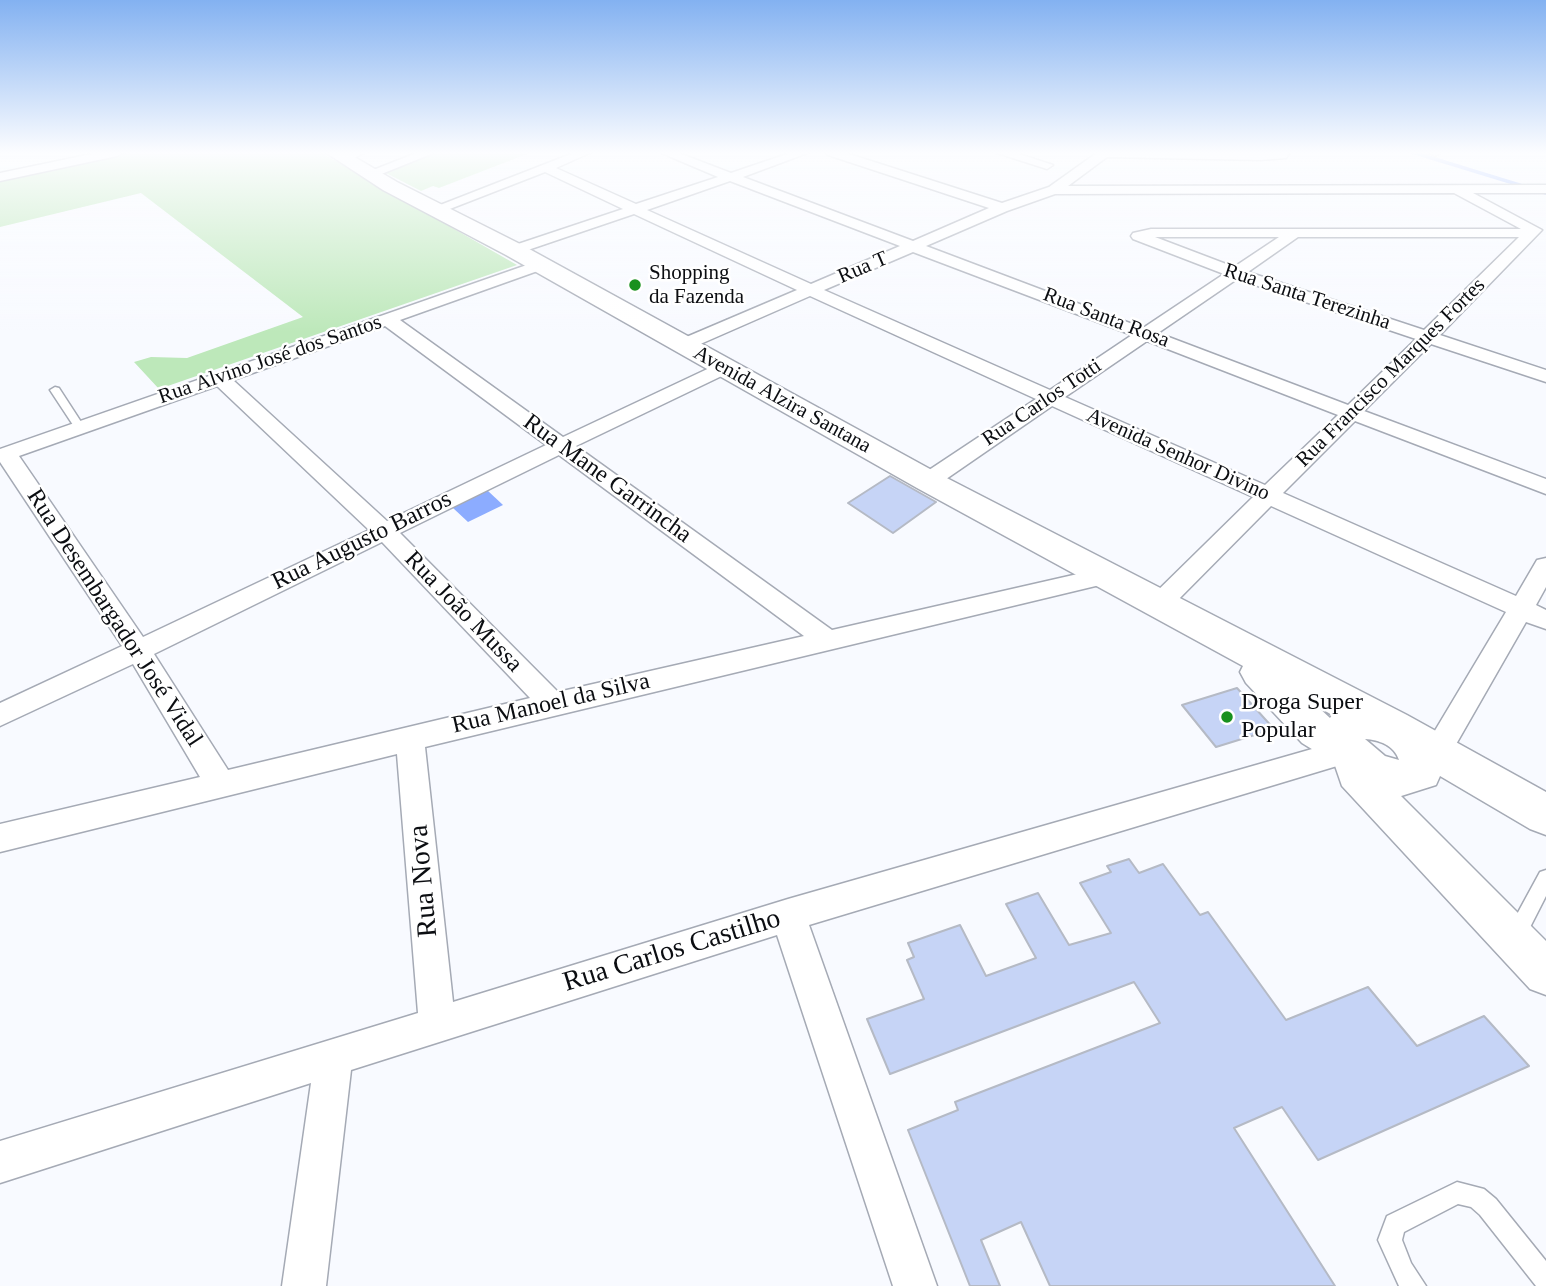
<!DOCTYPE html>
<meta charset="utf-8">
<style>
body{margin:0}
canvas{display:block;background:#f8faff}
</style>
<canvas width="1546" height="1286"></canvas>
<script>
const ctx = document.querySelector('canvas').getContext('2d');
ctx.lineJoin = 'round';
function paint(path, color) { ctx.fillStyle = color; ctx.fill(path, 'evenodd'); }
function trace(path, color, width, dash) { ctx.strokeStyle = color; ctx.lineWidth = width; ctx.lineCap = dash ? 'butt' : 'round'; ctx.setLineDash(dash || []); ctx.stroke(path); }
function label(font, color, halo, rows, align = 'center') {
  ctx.font = font + ' "Times New Roman",serif'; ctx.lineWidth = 5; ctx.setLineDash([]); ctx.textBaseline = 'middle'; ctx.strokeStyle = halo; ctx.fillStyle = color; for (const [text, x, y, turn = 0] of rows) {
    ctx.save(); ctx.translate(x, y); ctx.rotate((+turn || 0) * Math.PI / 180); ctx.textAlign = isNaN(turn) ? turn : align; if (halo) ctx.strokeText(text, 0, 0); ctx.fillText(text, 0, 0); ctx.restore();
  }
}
const green = new Path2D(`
 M132,152H320L517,265L159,389L134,362L151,357L187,358L303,317L141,193L0,227V180Z
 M438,152H532L439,188L433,186L421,191L386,173Z`);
const water = new Path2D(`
 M487,490L503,505L468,522L453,508Z`);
const stream = new Path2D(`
 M1412,152L1546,193`);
const building = new Path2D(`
 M890,476L936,502L893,533L848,503Z
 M1237,688L1274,729L1216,747L1182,705Z
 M1129,859L1139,873L1163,864L1200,915L1208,912L1286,1020L1368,987L1417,1046L1484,1016L1529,1066L1318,1160L1282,1107L1234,1128L1335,1286H1050L1021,1222L981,1240L1000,1286H970L908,1130L958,1110L955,1102L1160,1023L1134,982L890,1074L867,1019L924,999L907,960L914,957L908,943L960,925L986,976L1036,958L1006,904L1038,893L1069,945L1111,933L1080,883L1111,872L1107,866Z`);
const service = new Path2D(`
 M55,387L59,388L85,428L84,430H76L75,428L50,390Z
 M1546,870V896L1523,941L1516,944L1509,941L1507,935L1509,929L1540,872Z
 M1457,1182L1484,1189L1496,1199L1546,1261V1286H1536L1480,1215L1471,1207L1458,1204L1404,1232L1402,1240L1411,1263L1426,1286H1399L1378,1240L1387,1216Z`);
const minor = new Path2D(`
 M101,152H123L117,156L0,181V173Z
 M349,152H365L349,161H341V155Z
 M419,152H436L374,177L369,178L363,174Z
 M576,152H592L556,168L636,204L718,177L659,152H676L731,173L793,152H810L743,177L913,241L989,208L828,155L826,152H843L1002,203L1049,187L1098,152H1290L1286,158L1261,160L1107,157L1068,186L1546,185V193H1473L1542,230L1440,335L1546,370V382L1431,344L1364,411L1546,479V494L1355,421L1283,493L1516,596L1537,560L1546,558V587L1536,605L1546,610V629L1526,622L1447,760L1437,764L1427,760L1422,752L1427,744L1506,612L1271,506L1167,611L1158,614L1149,611L1145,605L1149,599L1253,497L1052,406L936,486H920L917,481L920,476L1036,399L810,296L689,349H677L674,345L677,341L797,290L634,214L519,253H509L507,250L509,247L623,209L545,172L442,212L437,213L430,209ZM730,181L900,246L811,284L647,210ZM1454,193L1521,229H1151L1133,233L1131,236L1133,239L1224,274L1143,328L926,246L1007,211L1055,194ZM1155,237H1279L1234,267ZM1298,237H1519L1424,330L1248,272ZM913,252L1132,335L1050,390L824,290ZM1237,279L1416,339L1348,405L1158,333ZM1147,341L1338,415L1265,485L1065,397Z
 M994,152H1013L1053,165L1047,169Z
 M1428,152H1441L1435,156Z
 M541,260L549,265L546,268L400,320L563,437L718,364H730L733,368L730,372L576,446L832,630L1104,568L1113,570L1116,576L1113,582L1104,584L425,747L453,1002L788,899L1347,739L1357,743L1362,751L1357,759L1347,763L809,925L937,1286H893L777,935L351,1070L326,1286H282L311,1083L0,1183V1141L418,1013L397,754L0,852V824L200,777L133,664L0,726V703L122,646L0,462V449ZM385,326L546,445L387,521L233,380ZM217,386L369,530L143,637L19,456ZM559,455L804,636L558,692L400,533ZM382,542L530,698L228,770L154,654Z`);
const tertiary = new Path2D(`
 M1350,739L1363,743L1372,767L1546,941V995L1530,989L1342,786L1331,754L1337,743Z`);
const secondary = new Path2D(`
 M325,152H346L397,182L522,245L939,474L1407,715L1546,792V835L1530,829L1440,776L1436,785L1398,797L1363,787L1328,759L1302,743L1246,683L1240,672L1243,666L917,488L506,255L383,190ZM1317,706L1332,715L1330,718ZM1365,739C1379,740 1394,745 1399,760L1385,756Z`);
const markers = [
 [635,285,7,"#19911e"],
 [1227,717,7,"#19911e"]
];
const farStreetnames = [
 ["Rua T",863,268,-23],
 ["Rua Santa Terezinha",1307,297,18],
 ["Rua Santa Rosa",1106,318,21],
 ["Rua Alvino José dos Santos",270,360,-19],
 ["Rua Francisco Marques Fortes",1391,373,-45],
 ["Avenida Alzira Santana",782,400,29],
 ["Rua Carlos Totti",1042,403,-34],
 ["Avenida Senhor Divino",1178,455,24]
];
const farPoinames = [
 ["Shopping",649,273],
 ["da Fazenda",649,297]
];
const streetNames = [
 ["Rua Mane Garrincha",607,479,36],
 ["Rua Augusto Barros",362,541,-26],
 ["Rua João Mussa",463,612,46],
 ["Rua Desembargador José Vidal",114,618,57],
 ["Rua Manoel da Silva",551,704,-13]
];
const poiNames = [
 ["Droga Super",1241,703],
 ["Popular",1241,731]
];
const nearStreetnames = [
 ["Rua Nova",424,881,-95],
 ["Rua Carlos Castilho",672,951,-17]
];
paint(green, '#bde8ba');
paint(water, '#8cacff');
trace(stream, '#8cacff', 3.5);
paint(building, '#c6d4f6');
trace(building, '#b5bac5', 2);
trace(service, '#a5aab5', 3);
trace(minor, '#a5aab5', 3);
trace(tertiary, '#a5aab5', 3);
trace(secondary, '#a5aab5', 3);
paint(service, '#fff');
paint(minor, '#fff');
paint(tertiary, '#fff');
paint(secondary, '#fff');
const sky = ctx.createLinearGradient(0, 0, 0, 332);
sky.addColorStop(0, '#83b1f1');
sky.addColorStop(0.46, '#fcfdff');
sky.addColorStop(1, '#fcfdff00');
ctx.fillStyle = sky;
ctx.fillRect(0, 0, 1546, 332);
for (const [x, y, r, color] of markers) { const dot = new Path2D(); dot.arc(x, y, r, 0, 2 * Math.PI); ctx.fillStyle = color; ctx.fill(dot); trace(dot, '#fff', 2.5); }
label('21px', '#0b0d11', '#fff', farStreetnames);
label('21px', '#0b0d11', '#fff', farPoinames, 'left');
label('24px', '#0b0d11', '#fff', streetNames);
label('24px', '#0b0d11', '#fff', poiNames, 'left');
label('28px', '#0b0d11', '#fff', nearStreetnames);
</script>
